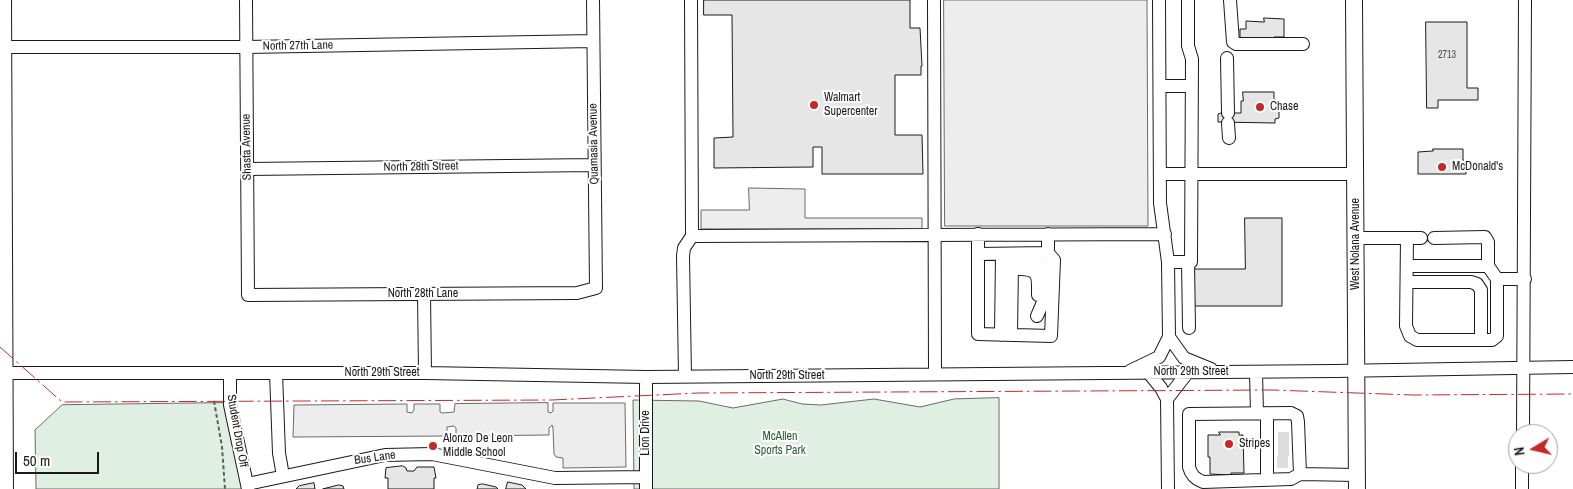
<!DOCTYPE html>
<style>
body{margin:0}
#map{position:relative;width:1573px;height:489px;overflow:hidden;background:#fff;font-family:"Archivo Narrow",sans-serif}
canvas{display:block}
.north{position:absolute;left:1508px;top:424px;width:50px;height:50px;box-sizing:border-box;background:#fff;border:1px solid #a3a3a3;border-radius:50%;rotate:261deg;font-size:14px;font-weight:700;line-height:20px;text-align:center;color:#1a1a1a}
.north::after{content:'';display:block;margin:auto;width:18px;height:22px;background:#c62828;clip-path:polygon(50% 0,100% 100%,50% 72%,0 100%)}
.scale{position:absolute;left:15px;top:452px;width:84px;height:22px;box-sizing:border-box;border:2px solid #1a1a1a;border-top:0;padding-left:6px;font-size:15px;line-height:18px;white-space:nowrap;color:#1a1a1a;-webkit-text-stroke:4px #fff;paint-order:stroke}
</style>
<div id="map">
<canvas width="1573" height="489"></canvas>
<div class="north">N</div>
<div class="scale">50 m</div>
</div>
<script>
const ctx = document.querySelector('canvas').getContext('2d');
ctx.lineJoin = 'round';
function paint(path, color) { ctx.fillStyle = color; ctx.fill(path, 'evenodd'); }
function trace(path, color, width, dash) { ctx.strokeStyle = color; ctx.lineWidth = width; ctx.lineCap = dash ? 'butt' : 'round'; ctx.setLineDash(dash || []); ctx.stroke(path); }
function label(font, color, halo, rows, align = 'center') {
  ctx.font = font + ' "Archivo Narrow",sans-serif'; ctx.lineWidth = 4; ctx.setLineDash([]); ctx.textBaseline = 'middle'; ctx.strokeStyle = halo; ctx.fillStyle = color; for (const [text, x, y, turn = 0] of rows) {
    ctx.save(); ctx.translate(x, y); ctx.rotate((+turn || 0) * Math.PI / 180); ctx.textAlign = isNaN(turn) ? turn : align; if (halo) ctx.strokeText(text, 0, 0); ctx.fillText(text, 0, 0); ctx.restore();
  }
}
const green = new Path2D(`
 M999,398V489H634L633,400L699,401L733,408L783,399L802,404L821,405L874,399L920,407L954,399Z
 M224,403L242,489H36L35,430L62,405Z`);
const parking = new Path2D(`
 M944,0H1147L1148,226H945Z
 M749,188L805,189V218H922V229H701V210H749Z
 M548,403V412L551,413L553,411V403H625L626,467L563,468V458L556,457L554,454L553,428L552,425L549,428V435L456,436V428L454,426L447,427V436L293,437L294,405L407,404V412L412,413L414,410V404H440V412L442,413L454,412L455,404Z`);
const building = new Path2D(`
 M704,0H910V28H920L922,66H921V75H895V135H922L923,174H822V147H813V167L714,168V138L733,137L732,15H704Z
 M1264,18L1284,19V37H1274V40H1240V29H1246V21L1264,22Z
 M1426,22H1467V88H1478V100H1438V108H1427Z
 M1243,92H1274V100H1279V118L1275,119V123L1218,122V114L1221,113H1241V101H1243Z
 M1433,149H1463V160L1466,161V174H1418V152L1433,151Z
 M1245,218H1282V306H1191V269H1245Z
 M1219,432H1239V435H1243L1244,473H1231V475L1210,474V457H1208V435H1220Z
 M403,466L406,468L407,471H414L417,467H434L436,478H434V489H388V478H385L386,468Z
 M508,482L522,485L526,489H506Z
 M314,483L315,489H296L299,486Z
 M483,484L496,487L498,489H477L478,485Z
 M339,485L343,486L344,489H323Z`);
const minorTunnel = new Path2D(`
 M1278,438H1289
 M1278,450H1289
 M1277,462H1288`);
const path = new Path2D(`
 M214,401L222,447L225,489`);
const minor = new Path2D(`
 M246,0L248,295L577,293L596,288L593,0
 M934,0L935,374
 M1230,0L1233,42L1236,44H1303
 M4,47H246L593,41
 M1227,58L1228,113
 M1160,86H1192
 M1228,123L1229,138
 M248,169L594,165
 M1161,174H1355
 M978,234V334L1051,336L1054,260L1048,253V234
 M692,236L1165,234
 M1356,238H1407L1406,326L1410,336L1417,340H1492L1497,336V279H1525
 M1407,238H1421
 M1434,238L1485,237L1488,242V266
 M978,254L1048,253
 M1168,262H1191L1192,59L1188,46V0
 M1188,262L1189,328
 M1407,266H1488L1497,279
 M1019,269C1040,269 1038,277 1038,295
 M1407,282H1471L1477,284L1481,290V340
 M424,294L425,373
 M1001,335L1002,254
 M1011,335L1012,263H1040L1045,267L1046,295L1037,316
 M1169,337L1184,358L1211,369
 M1130,371L1159,357L1169,337L1168,262L1160,203L1159,0
 M1148,372L1161,388L1167,399L1168,489
 M1256,372L1257,413
 M0,373H425L646,377L1335,371L1573,367
 M230,373V405L248,489
 M276,373L279,453L283,476
 M685,376L683,256L684,248L692,236L691,0
 M1167,399L1188,372
 M1267,413V479
 M1523,434L1525,0
 M1300,474L1298,422L1297,416L1291,413L1189,414V467C1191,475 1195,479 1203,482L1291,479L1300,474L1357,475
 M247,484L385,455L432,454L555,478L646,477
 M646,489V377
 M1522,489V464`);
const major = new Path2D(`
 M3,0L5,489
 M1354,0L1357,489`);
const power = new Path2D(`
 M0,347L62,402L552,400L698,393L1272,390L1413,395L1573,394`);
const markers = [
 [814,105,5,"#c62828"],
 [1260,107,5,"#c62828"],
 [1442,167,5,"#c62828"],
 [1229,444,5,"#c62828"],
 [433,446,5,"#c62828"]
];
const numberNames = [
 ["2713",1447,55]
];
const streetNames = [
 ["North 27th Lane",298,46,-1],
 ["Quamasia Avenue",594,144,-91],
 ["Shasta Avenue",247,147,-91],
 ["North 28th Street",421,167,-1],
 ["West Nolana Avenue",1356,244,-90],
 ["North 28th Lane",423,294],
 ["North 29th Street",1191,372],
 ["North 29th Street",382,373],
 ["North 29th Street",787,376],
 ["Student Drop Off",237,431,80],
 ["Lion Drive",646,433,-90],
 ["Bus Lane",375,458,-8]
];
const poiNames = [
 ["Walmart",824,98],
 ["Supercenter",824,112],
 ["Chase",1270,107],
 ["McDonald's",1452,167],
 ["Alonzo De Leon",443,439],
 ["Middle School",443,453],
 ["Stripes",1239,444]
];
const parkNames = [
 ["McAllen",780,437],
 ["Sports Park",780,451]
];
paint(green, '#e0efe3');
trace(green, '#6a6a6a', 1);
paint(parking, '#ededed');
trace(parking, '#6a6a6a', 1);
paint(building, '#e6e6e6');
trace(building, '#1a1a1a', 1);
trace(minorTunnel, '#ddd', 12, [12, 6]);
trace(minor, '#1a1a1a', 14);
trace(major, '#1a1a1a', 18);
trace(path, '#5f5f5f', 2, [4, 2.5]);
trace(minor, '#fff', 12);
trace(major, '#fff', 16);
trace(power, '#c62828', 1, [18, 4, 2.5, 4]);
for (const [x, y, r, color] of markers) { const dot = new Path2D(); dot.arc(x, y, r, 0, 2 * Math.PI); ctx.fillStyle = color; ctx.fill(dot); trace(dot, '#fff', 2); }
label('10px', '#4d4d4d', null, numberNames);
label('12px', '#1a1a1a', '#fff', streetNames);
label('12px', '#1a1a1a', '#fff', poiNames, 'left');
label('12px', '#2b5a34', '#fff', parkNames);
</script>
